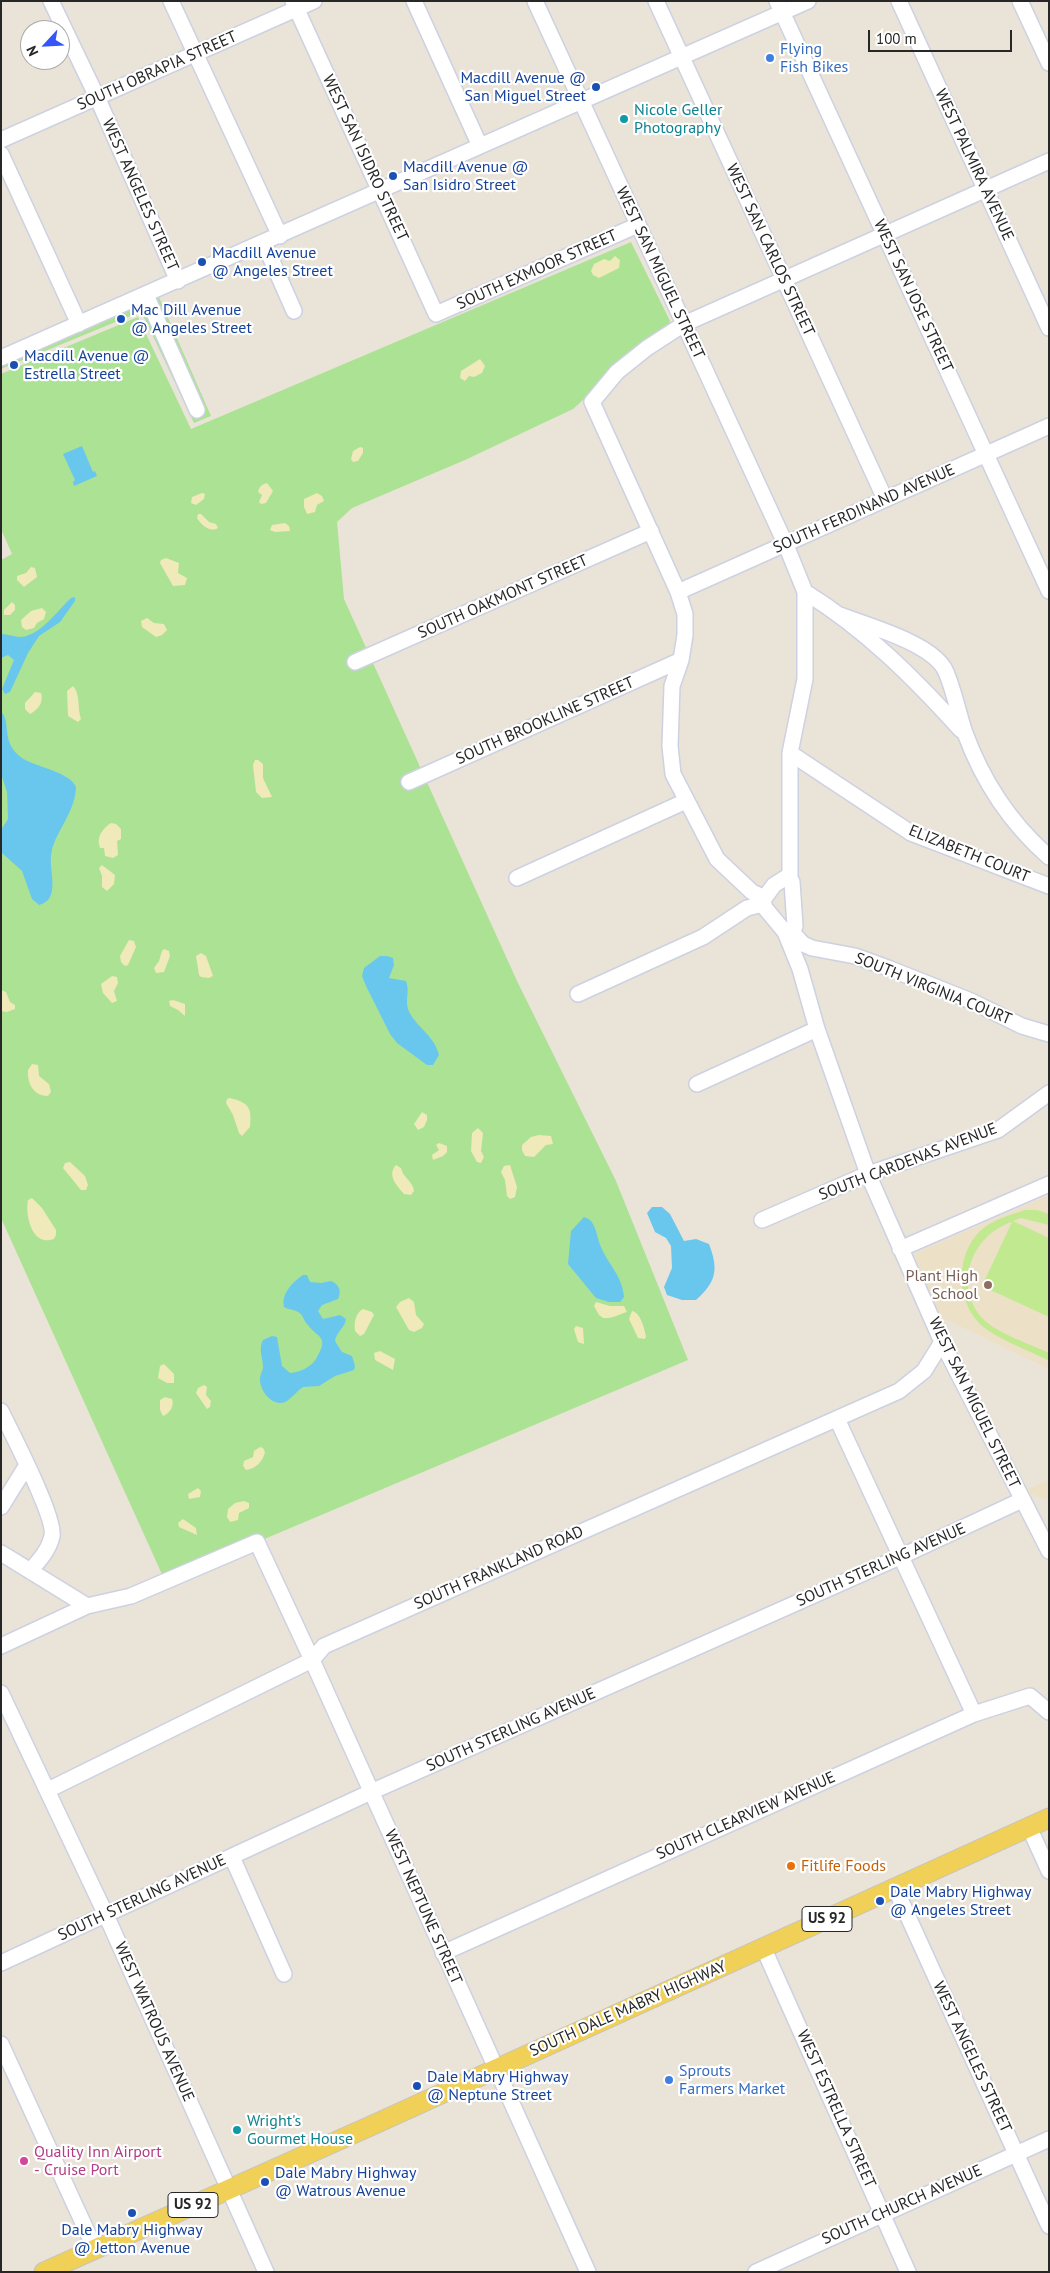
<!DOCTYPE html>
<style>
body{margin:0}
#map{position:relative;width:1050px;height:2273px;overflow:hidden;background:#eae3d8;font-family:"PT Sans",sans-serif}
canvas{display:block}
.frame{position:absolute;inset:0;border:2px solid #272727;pointer-events:none}
.north{position:absolute;left:20px;top:20px;width:50px;height:50px;box-sizing:border-box;background:#fff;border:1px solid #a9a9a9;border-radius:50%;rotate:245deg;font-size:14px;font-weight:700;line-height:20px;text-align:center;color:#272727}
.north::after{content:'';display:block;margin:auto;width:18px;height:22px;background:#3555fa;clip-path:polygon(50% 0,100% 100%,50% 72%,0 100%)}
.scale{position:absolute;left:868px;top:30px;width:144px;height:22px;box-sizing:border-box;border:2px solid #272727;border-top:0;padding-left:6px;font-size:15px;line-height:18px;white-space:nowrap;color:#272727;-webkit-text-stroke:4px #fff;paint-order:stroke}
</style>
<div id="map">
<canvas width="1050" height="2273"></canvas>
<div class="frame"></div>
<div class="north">N</div>
<div class="scale">100 m</div>
</div>
<script>
const ctx = document.querySelector('canvas').getContext('2d');
ctx.lineJoin = 'round';
function paint(path, color) { ctx.fillStyle = color; ctx.fill(path, 'evenodd'); }
function trace(path, color, width, dash) { ctx.strokeStyle = color; ctx.lineWidth = width; ctx.lineCap = dash ? 'butt' : 'round'; ctx.setLineDash(dash || []); ctx.stroke(path); }
function label(font, color, halo, rows, align = 'center') {
  ctx.font = font + ' "PT Sans",sans-serif'; ctx.lineWidth = 4.5; ctx.setLineDash([]); ctx.textBaseline = 'middle'; ctx.strokeStyle = halo; ctx.fillStyle = color; for (const [text, x, y, turn = 0] of rows) {
    ctx.save(); ctx.translate(x, y); ctx.rotate((+turn || 0) * Math.PI / 180); ctx.textAlign = isNaN(turn) ? turn : align; if (halo) ctx.strokeText(text, 0, 0); ctx.fillText(text, 0, 0); ctx.restore();
  }
}
const education = new Path2D(`
 M1049,1195V1369L941,1317L914,1254Z
 M1049,1480V1503L1048,1500L1023,1491Z`);
const green = new Path2D(`
 M631,242L670,321L668,334L638,351L573,409L465,460L352,508L337,522L344,599L517,981L616,1181L688,1360L165,1581L1,1218V560L12,554L1,529V374L138,317L191,429Z
 M158,295L211,416L194,423L143,315L140,312L1,369V364L143,302L194,417L204,413L153,297Z`);
const sand = new Path2D(`
 M615,256L620,260L619,268L599,278L593,275L591,271L594,264L604,259L610,261Z
 M480,359L485,366L482,373L474,377L469,376L465,381L460,378L461,371Z
 M360,447L363,448V453L358,461L353,462L351,459L353,451Z
 M267,483L273,491L266,503L261,504L259,502L262,495L258,492C259,487 262,484 267,483Z
 M202,493L205,494L204,499L196,505L191,503L192,497Z
 M317,493L322,496L324,501L317,505L315,512L307,514L304,507V499Z
 M198,514H201L209,522L216,524L218,528C210,533 201,525 197,518Z
 M285,523L289,526L290,531L275,532L270,530L272,525Z
 M166,558L179,563L178,573L187,578L185,585L173,586L160,563L161,560Z
 M31,567L35,568L37,577L24,587L17,580V576L26,573Z
 M12,602L15,605V610L10,615H4V610Z
 M42,608L46,612L44,619L37,623L34,628L26,630L22,627L21,620L31,611Z
 M147,618L154,623L164,624L167,630L162,635L156,637L142,627L141,621Z
 M73,686C81,695 77,708 81,719L78,722L68,716L67,691Z
 M35,692L41,693C44,702 38,710 30,714L25,709V703Z
 M255,760H258L263,764V778L272,797L262,798L256,792L253,765Z
 M111,823L116,824L121,829V839L117,841L118,855L113,858L105,856L104,848H100C96,837 102,829 111,823Z
 M102,865L115,875L114,884L107,891L102,887V876L99,868Z
 M129,940L134,941L136,947L128,965L125,966L121,962L120,956Z
 M164,949L169,951L170,956L164,972L156,973L154,968L159,961L162,951Z
 M201,953L206,956L212,973L213,976L209,978L201,977L199,975L196,956Z
 M112,976L117,977L118,983L114,991L117,1001L112,1003L103,993L101,984Z
 M1,990L6,992L10,1002L15,1005V1009L7,1012L1,1011Z
 M173,1000L185,1004V1016L178,1010L170,1006L169,1001Z
 M32,1064L38,1065L39,1076L49,1084L51,1092L48,1096C34,1096 27,1084 28,1070Z
 M230,1098C249,1103 252,1107 250,1127L242,1136L239,1133L233,1115L226,1103L227,1099Z
 M422,1112L427,1115V1120L424,1127L418,1130L414,1124Z
 M478,1128L483,1133L481,1151L484,1157L481,1163L477,1162L471,1151L472,1133Z
 M539,1135L551,1136L553,1144L546,1145L534,1157L525,1156L522,1150V1145L531,1137Z
 M439,1143L447,1146V1152L443,1156L433,1160L432,1155L439,1150L436,1145Z
 M70,1162L85,1176L88,1185L86,1190H81L63,1168L65,1163Z
 M396,1165L401,1168C403,1178 413,1181 414,1191L411,1195L404,1194C396,1185 387,1175 396,1165Z
 M510,1165L517,1187L515,1197L510,1199L507,1196L505,1180L501,1172L504,1166Z
 M32,1198L42,1208L56,1230V1235L54,1239C32,1247 25,1216 28,1200Z
 M409,1298L414,1302L416,1315L424,1324L422,1328L414,1332L409,1330L396,1307L400,1302Z
 M596,1302L610,1306H624L627,1312C620,1314 612,1319 603,1318L599,1315L594,1306Z
 M363,1309L372,1312L374,1315L364,1334L360,1336L355,1331C354,1324 355,1313 363,1309Z
 M632,1311C641,1313 644,1328 646,1336L645,1339L638,1338L629,1319Z
 M576,1326L583,1328L584,1344L578,1342L574,1329Z
 M380,1351L395,1359L393,1370L375,1360L374,1353Z
 M164,1364L174,1374V1383H167L158,1378L160,1366Z
 M204,1385L207,1387L206,1395L211,1401L210,1407L207,1409L196,1393L198,1388Z
 M165,1397L172,1399C175,1406 169,1414 163,1416L160,1410V1400Z
 M260,1447L263,1448L265,1452C263,1462 255,1469 246,1470L243,1466L244,1461L253,1457L254,1451Z
 M198,1488L201,1491L200,1497L189,1499L188,1494Z
 M244,1501L249,1503V1508L239,1513L238,1520L230,1522L227,1517L228,1509L235,1503Z
 M183,1519L196,1528L197,1535L179,1527L178,1523Z`);
const pitch = new Path2D(`
 M1025,1210H1037L1049,1214V1225L1021,1218L1013,1221L1049,1238V1317L982,1286L1012,1222C971,1235 952,1287 984,1320C999,1334 1030,1344 1049,1353V1361C1031,1351 991,1337 978,1322C956,1297 956,1255 980,1231C992,1220 1010,1215 1025,1210Z`);
const water = new Path2D(`
 M82,446L93,472L95,471L97,476L74,486L73,482L75,480L63,454Z
 M71,598L75,597V601L60,622L39,636L28,653L10,692L5,694L2,689L14,660L8,655L1,658V634C8,634 14,637 21,637C41,635 57,611 71,598Z
 M1,711C12,724 0,742 22,758C36,767 70,772 76,787C75,815 53,833 51,856C49,871 61,900 39,905L32,899L22,871L1,852V830L8,819L7,792L1,774Z
 M380,956H387L393,958L394,965L389,978L406,981C410,991 405,999 408,1009C415,1027 434,1034 439,1055L433,1065H427L397,1043L390,1034L366,986L362,976L364,968Z
 M652,1207H662L670,1214L684,1241L696,1239L709,1244C719,1270 716,1282 696,1300H682L667,1295L664,1287L672,1268L671,1246L666,1238L655,1232L647,1213Z
 M584,1217C588,1219 588,1218 591,1221C597,1229 597,1238 601,1247C608,1264 623,1277 624,1297L620,1302H609L596,1298L568,1264L571,1231Z
 M303,1275H307L310,1282L321,1283L331,1281C339,1284 342,1291 338,1299L322,1305L318,1311L323,1319L340,1315L346,1319C345,1328 336,1332 335,1341L342,1352L352,1356L355,1366L354,1370L335,1376L319,1386L303,1387C297,1391 291,1399 285,1402C272,1407 259,1390 260,1378C260,1374 263,1371 263,1367C263,1357 258,1350 263,1340L272,1336L277,1337L282,1366L290,1373C300,1372 310,1368 316,1359C330,1335 318,1339 307,1324C304,1321 303,1314 298,1312C293,1309 289,1310 284,1307C281,1293 293,1282 303,1275Z`);
const minor = new Path2D(`
 M51,1L97,97L178,281
 M171,1L280,236
 M293,1L436,314L638,225
 M414,1L480,146
 M535,1L786,545L805,592V679L790,753V879
 M656,1L885,499
 M777,1L1049,591
 M899,1L1049,328
 M1020,1L1049,63
 M1,140L314,1
 M1,154L79,324
 M264,243L294,311
 M146,295L197,410
 M1,358L808,1
 M678,592L1049,426
 M805,592C865,629 914,678 961,730
 M840,615C868,626 928,642 944,668C952,682 959,716 965,733C983,782 1010,823 1049,857
 M355,662L651,531
 M790,753L911,833L1049,886
 M409,782L681,660
 M517,878L686,801
 M785,878L790,879L792,882L795,926L794,929L785,932L765,908L763,900L774,885Z
 M763,897L752,892L717,859L673,774L670,746L672,686L681,660L685,635V614L678,592L592,402L617,372L647,348L684,324L1049,161
 M785,932L800,969L817,1029L868,1174L942,1342L1049,1551
 M792,932L803,944L812,948L855,956L888,968L971,1001L1022,1026L1049,1034
 M578,994L703,937L747,908L763,904
 M697,1084L817,1029
 M762,1220L868,1174L998,1130L1049,1093
 M900,1249L1049,1184
 M1,1411C11,1432 56,1518 52,1536C49,1550 39,1561 30,1571
 M837,1419L974,1714
 M1,1507L27,1465
 M1,1553L87,1606
 M1,1646L87,1606L131,1596L257,1542L312,1660L588,2272
 M1,1693L106,1915L266,2272
 M48,1790L312,1660L324,1646L899,1391L924,1371L942,1342
 M1029,1827L1049,1871
 M232,1857L284,1974
 M895,1888L1049,2226
 M763,1947L908,2272
 M443,1953L974,1714L1030,1696L1049,1712
 M1,1963L371,1792L902,1556L1022,1500
 M1,2044L95,2249
 M756,2272L1049,2139`);
const major = new Path2D(`
 M44,2272L375,2124L1049,1818`);
const markers = [
 [770,58,5,"#3f7fe0"],
 [596,87,5,"#1a4fb4"],
 [624,119,5,"#0f9aa8"],
 [393,176,5,"#1a4fb4"],
 [202,262,5,"#1a4fb4"],
 [121,319,5,"#1a4fb4"],
 [14,365,5,"#1a4fb4"],
 [988,1285,5,"#8d6e63"],
 [791,1866,5,"#e8710a"],
 [880,1901,5,"#1a4fb4"],
 [669,2080,5,"#3f7fe0"],
 [417,2086,5,"#1a4fb4"],
 [237,2130,5,"#0f9aa8"],
 [24,2161,5,"#d1479c"],
 [265,2182,5,"#1a4fb4"],
 [132,2213,5,"#1a4fb4"]
];
const shields = [
 [827,1919,50],
 [193,2205,50]
];
const shieldNames = [
 ["US 92",827,1919],
 ["US 92",193,2205]
];
const shopNames = [
 ["Flying",780,49],
 ["Fish Bikes",780,67],
 ["Sprouts",679,2071],
 ["Farmers Market",679,2089]
];
const streetNames = [
 ["SOUTH OBRAPIA STREET",157,71,-24],
 ["WEST SAN ISIDRO STREET",365,158,65],
 ["WEST PALMIRA AVENUE",974,165,65],
 ["WEST ANGELES STREET",140,195,66],
 ["WEST SAN CARLOS STREET",770,250,65],
 ["SOUTH EXMOOR STREET",537,270,-24],
 ["WEST SAN MIGUEL STREET",660,273,65],
 ["WEST SAN JOSE STREET",913,296,65],
 ["SOUTH FERDINAND AVENUE",864,509,-24],
 ["SOUTH OAKMONT STREET",503,597,-24],
 ["SOUTH BROOKLINE STREET",545,721,-24],
 ["ELIZABETH COURT",969,854,22],
 ["SOUTH VIRGINIA COURT",933,989,22],
 ["SOUTH CARDENAS AVENUE",908,1162,-21],
 ["WEST SAN MIGUEL STREET",974,1403,64],
 ["SOUTH STERLING AVENUE",881,1565,-24],
 ["SOUTH FRANKLAND ROAD",499,1568,-24],
 ["SOUTH STERLING AVENUE",511,1730,-24],
 ["SOUTH CLEARVIEW AVENUE",746,1816,-24],
 ["SOUTH STERLING AVENUE",142,1898,-25],
 ["WEST NEPTUNE STREET",423,1907,66],
 ["SOUTH DALE MABRY HIGHWAY",628,2009,-24],
 ["WEST WATROUS AVENUE",154,2022,66],
 ["WEST ANGELES STREET",972,2057,65],
 ["WEST ESTRELLA STREET",836,2109,66],
 ["SOUTH CHURCH AVENUE",902,2205,-24]
];
const transitNames = [
 ["Macdill Avenue @",586,78,"right"],
 ["San Miguel Street",586,96,"right"],
 ["Macdill Avenue @",403,167],
 ["San Isidro Street",403,185],
 ["Macdill Avenue",212,253],
 ["@ Angeles Street",212,271],
 ["Mac Dill Avenue",131,310],
 ["@ Angeles Street",131,328],
 ["Macdill Avenue @",24,356],
 ["Estrella Street",24,374],
 ["Dale Mabry Highway",890,1892],
 ["@ Angeles Street",890,1910],
 ["Dale Mabry Highway",427,2077],
 ["@ Neptune Street",427,2095],
 ["Dale Mabry Highway",275,2173],
 ["@ Watrous Avenue",275,2191],
 ["Dale Mabry Highway",132,2230,"center"],
 ["@ Jetton Avenue",132,2248,"center"]
];
const cultureNames = [
 ["Nicole Geller",634,110],
 ["Photography",634,128],
 ["Wright's",247,2121],
 ["Gourmet House",247,2139]
];
const educationNames = [
 ["Plant High",978,1276],
 ["School",978,1294]
];
const foodNames = [
 ["Fitlife Foods",801,1866]
];
const hotelNames = [
 ["Quality Inn Airport",34,2152],
 ["- Cruise Port",34,2170]
];
paint(education, '#ece1c7');
paint(green, '#ace293');
paint(sand, '#f0e9ba');
paint(pitch, '#c1e98f');
paint(water, '#69c7ee');
trace(minor, '#cdd1e1', 18);
trace(major, '#c3c3c3', 21);
trace(minor, '#fff', 15);
trace(major, '#f0d057', 19);
for (const [x, y, r, color] of markers) { const dot = new Path2D(); dot.arc(x, y, r, 0, 2 * Math.PI); ctx.fillStyle = color; ctx.fill(dot); trace(dot, '#fff', 2); }
for (const [x, y, w] of shields) { const box = new Path2D(); box.roundRect(x - w / 2, y - 12.5, w, 25, 4); ctx.fillStyle = '#fff'; ctx.fill(box); trace(box, '#272727', 1); }
label('bold 15px', '#272727', null, shieldNames);
label('16px', '#366cbe', '#fff', shopNames, 'left');
label('16px', '#272727', '#fff', streetNames);
label('16px', '#164399', '#fff', transitNames, 'left');
label('16px', '#0d838f', '#fff', cultureNames, 'left');
label('16px', '#785e54', '#fff', educationNames, 'right');
label('16px', '#c56008', '#fff', foodNames, 'left');
label('16px', '#b23c85', '#fff', hotelNames, 'left');
</script>
